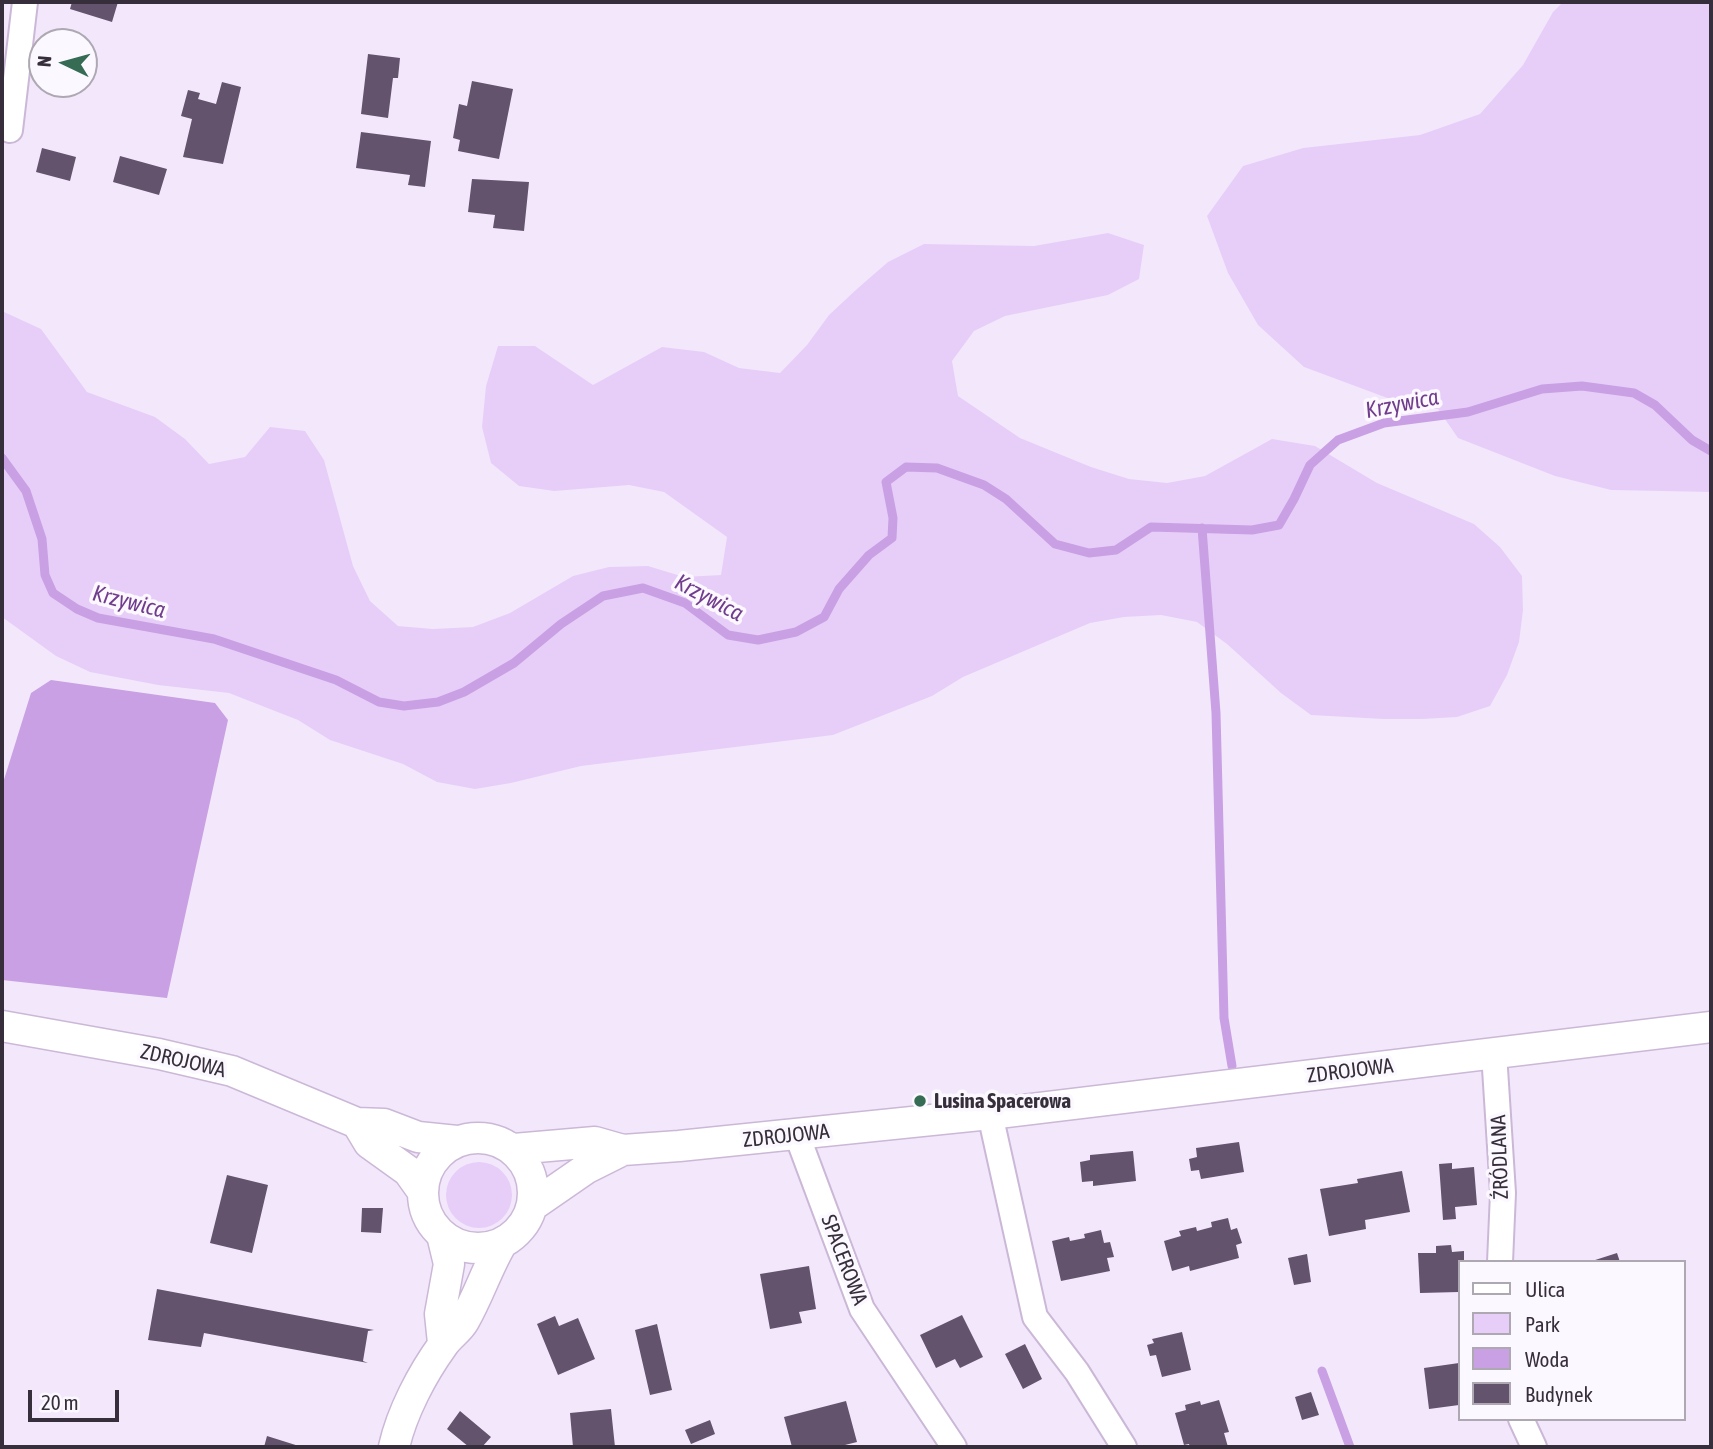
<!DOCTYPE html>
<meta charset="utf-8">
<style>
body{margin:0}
#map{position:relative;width:1713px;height:1449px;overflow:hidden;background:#f3e8fb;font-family:"Asap Condensed",sans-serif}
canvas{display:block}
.frame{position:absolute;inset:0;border:4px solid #362f3b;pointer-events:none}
.legend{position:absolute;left:1458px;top:1260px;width:228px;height:161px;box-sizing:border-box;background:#fcf8ff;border:2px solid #ada8b1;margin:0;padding:9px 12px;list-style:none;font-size:21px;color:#362f3b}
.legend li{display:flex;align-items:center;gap:14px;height:35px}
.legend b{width:35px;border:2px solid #ada8b1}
.north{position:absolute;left:28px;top:28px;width:70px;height:70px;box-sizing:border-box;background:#fcf8ff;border:2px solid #ada8b1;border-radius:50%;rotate:275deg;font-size:19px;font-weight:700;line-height:28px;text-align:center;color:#362f3b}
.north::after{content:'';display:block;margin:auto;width:24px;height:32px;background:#356c53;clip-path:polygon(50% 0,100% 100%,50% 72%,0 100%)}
.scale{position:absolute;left:28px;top:1390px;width:91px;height:32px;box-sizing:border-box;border:4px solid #362f3b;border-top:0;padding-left:9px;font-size:21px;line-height:24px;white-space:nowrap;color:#362f3b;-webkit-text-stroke:5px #fcf8ff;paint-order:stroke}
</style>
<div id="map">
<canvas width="1713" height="1449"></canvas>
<div class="frame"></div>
<ul class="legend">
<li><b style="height:9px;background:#fff"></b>Ulica</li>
<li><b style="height:19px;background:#e7cef8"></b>Park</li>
<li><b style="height:19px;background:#c9a0e3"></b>Woda</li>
<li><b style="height:19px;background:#63536d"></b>Budynek</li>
</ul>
<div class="north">N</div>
<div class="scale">20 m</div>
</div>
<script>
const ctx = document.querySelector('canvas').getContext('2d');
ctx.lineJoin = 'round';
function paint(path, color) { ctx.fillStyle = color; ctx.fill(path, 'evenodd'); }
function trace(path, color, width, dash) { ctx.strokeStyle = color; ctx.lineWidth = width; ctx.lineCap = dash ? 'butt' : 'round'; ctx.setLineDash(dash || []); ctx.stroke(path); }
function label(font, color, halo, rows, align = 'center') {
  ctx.font = font + ' "Asap Condensed",sans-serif'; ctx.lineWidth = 7; ctx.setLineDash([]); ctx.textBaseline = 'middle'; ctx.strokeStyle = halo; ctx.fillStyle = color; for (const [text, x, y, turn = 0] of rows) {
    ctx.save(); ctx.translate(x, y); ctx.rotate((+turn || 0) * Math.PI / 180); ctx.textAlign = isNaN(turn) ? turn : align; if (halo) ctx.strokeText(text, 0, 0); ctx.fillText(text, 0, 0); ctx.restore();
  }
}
const green = new Path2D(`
 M1563,2H1711V492L1611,490L1555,476L1458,438L1438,409H1417L1304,367L1258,325L1228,273L1207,216L1243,166L1303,148L1420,135L1480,114L1523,65L1553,12Z
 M1108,233L1144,245L1139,279L1108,295L1005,316L974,331L952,361L958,396L1020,438L1091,467L1129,479L1167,483L1205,476L1272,439L1315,446L1377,483L1474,524L1500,547L1522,576L1523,610L1519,642L1507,675L1490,706L1457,717L1422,719H1383L1311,715L1281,693L1227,644L1197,622L1161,615L1124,617L1090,623L963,677L932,696L833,735L581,766L511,783L475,789L437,782L403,764L330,740L298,720L229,693L158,685L90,672L56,656L2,617V311L41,329L87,392L155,417L185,439L209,464L245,457L270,427L305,431L324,460L353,566L370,601L398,626L433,629L473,627L510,613L573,576L609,567L648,566L684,577L721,575L727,537L664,492L629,485L554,491L519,486L491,463L482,427L486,386L498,346H535L593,385L662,347L704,352L739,368L780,373L807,345L829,315L858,288L888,262L924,244L1034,246Z
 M446 1195a33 33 0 1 1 66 0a33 33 0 1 1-66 0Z`);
const water = new Path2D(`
 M51,680L215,703L228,720L167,998L2,980V786L31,693Z`);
const stream = new Path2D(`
 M2,458L26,491L42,539L45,575L53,593L77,609L98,618L214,639L336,680L379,702L404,706L438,702L464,692L514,663L561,624L603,596L643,588L685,603L728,635L758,640L796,632L824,617L839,589L869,555L892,538L893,518L886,482L906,467L937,468L984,485L1006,499L1055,544L1089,553L1116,550L1151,527L1252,530L1279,525L1294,499L1310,465L1338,440L1384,423L1468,412L1542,389L1582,386L1634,393L1655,405L1692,440L1711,451
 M1202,528L1216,713L1224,1018L1232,1066
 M1322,1371L1350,1447`);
const building = new Path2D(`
 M72,2H118L112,22L70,9Z
 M368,54L400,58L398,78H393L388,118L361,114Z
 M472,81L513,89L499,159L458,151L460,140L453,138L459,104L467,106Z
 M222,82L241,87L223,164L183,157L192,119L181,116L188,90L200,93L198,99L216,104Z
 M361,132L431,141L425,187L408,185L410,175L356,168Z
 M42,148L76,157L70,181L36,172Z
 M120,156L167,169L159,195L113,182Z
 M472,179L529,182L524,231L493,228L495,215L468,212Z
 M1239,1142L1244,1172L1201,1179L1199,1170L1191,1171L1189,1159L1197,1157L1196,1148Z
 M1133,1151L1136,1181L1093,1186V1181L1082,1182L1080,1162L1090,1160V1155Z
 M1452,1163V1169L1474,1167L1477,1205L1455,1207L1456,1219L1443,1220L1439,1164Z
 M1402,1171L1410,1212L1365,1220L1366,1229L1329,1236L1320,1189L1358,1183L1357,1179Z
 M227,1175L268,1185L252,1253L210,1243Z
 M362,1208H383L381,1233L361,1232Z
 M1228,1218L1231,1230L1237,1228L1242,1243L1236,1245L1239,1258L1190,1271L1189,1266L1172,1271L1164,1241L1181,1236L1179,1231L1196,1227L1197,1231L1212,1227L1211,1222Z
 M1101,1230L1104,1243L1110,1242L1114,1257L1107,1258L1110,1271L1061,1281L1052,1241L1069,1237L1070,1241L1085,1238L1084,1234Z
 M1451,1245L1452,1252L1464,1251V1262H1459V1292L1420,1293L1418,1253H1436V1246Z
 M1617,1253L1620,1262H1592V1261Z
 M1307,1254L1311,1282L1294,1285L1288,1258Z
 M809,1266L816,1309L799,1312L802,1323L770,1329L760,1274Z
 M157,1289L374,1330L368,1331L363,1361L368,1363L204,1333L201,1347L148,1340Z
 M962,1315L983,1357L960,1368L955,1359L936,1368L920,1335Z
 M555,1316L559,1326L578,1318L595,1359L558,1375L537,1324Z
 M657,1324L672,1390L650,1395L635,1330Z
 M1182,1332L1191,1370L1162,1377L1156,1355L1150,1356L1147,1345L1154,1343L1152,1339Z
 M1025,1344L1042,1379L1023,1389L1005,1354Z
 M1459,1363V1405L1429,1409L1424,1368Z
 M1311,1392L1319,1415L1302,1420L1295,1397Z
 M1219,1400L1229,1432L1224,1433L1228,1447H1190L1189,1444L1184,1445L1175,1413L1186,1410L1185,1405L1200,1401L1201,1405Z
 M846,1401L857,1442L837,1447H792L784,1417Z
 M611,1409L615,1447H573L570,1413Z
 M460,1411L491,1437L482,1447H469L447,1429Z
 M710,1420L715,1434L691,1444L685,1430Z
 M267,1436L302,1447H264Z`);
const minor = new Path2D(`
 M10,130L25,2
 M1494,1053L1503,1193L1500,1262
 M990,1114L1035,1317L1077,1372L1124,1447
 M797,1135L862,1309L954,1447
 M1521,1419L1534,1447`);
const tertiary = new Path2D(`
 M2,1026L159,1054L232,1071L357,1123L384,1124L418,1137L457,1141
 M357,1123L369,1143L408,1171L423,1192
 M423 1193a55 55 0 1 1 110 0a55 55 0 1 1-110 0Z
 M514,1149L595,1142L623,1150L679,1146L990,1114L1711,1027
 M532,1206L587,1168L623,1150
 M442,1235L449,1264L440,1314L443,1343
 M394,1447C402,1412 422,1374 443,1345C449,1336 459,1330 464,1321C479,1295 487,1268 502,1243`);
const markers = [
 [920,1101,7,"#356c53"]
];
const streetNames = [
 ["ZDROJOWA",183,1061,13],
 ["ZDROJOWA",1350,1071,-7],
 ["ZDROJOWA",786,1136,-6],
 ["ŹRÓDLANA",1500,1157,-92],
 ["SPACEROWA",844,1260,69]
];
const poiNames = [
 ["Lusina Spacerowa",934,1101]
];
const waterNames = [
 ["Krzywica",1402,404,-11],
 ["Krzywica",709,598,28],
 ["Krzywica",129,602,14]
];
paint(green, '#e7cef8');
paint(water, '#c9a0e3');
trace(stream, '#c9a0e3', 9);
paint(building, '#63536d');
trace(minor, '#cbb8d7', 28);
trace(tertiary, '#cbb8d7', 33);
trace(minor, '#fff', 24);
trace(tertiary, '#fff', 30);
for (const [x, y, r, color] of markers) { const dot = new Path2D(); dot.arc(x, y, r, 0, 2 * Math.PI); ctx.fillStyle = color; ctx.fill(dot); trace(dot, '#fcf8ff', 2.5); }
label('21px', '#362f3b', '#fcf8ff', streetNames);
label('bold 21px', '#362f3b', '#fcf8ff', poiNames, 'left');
label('italic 23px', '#703d8c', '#fcf8ff', waterNames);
</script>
